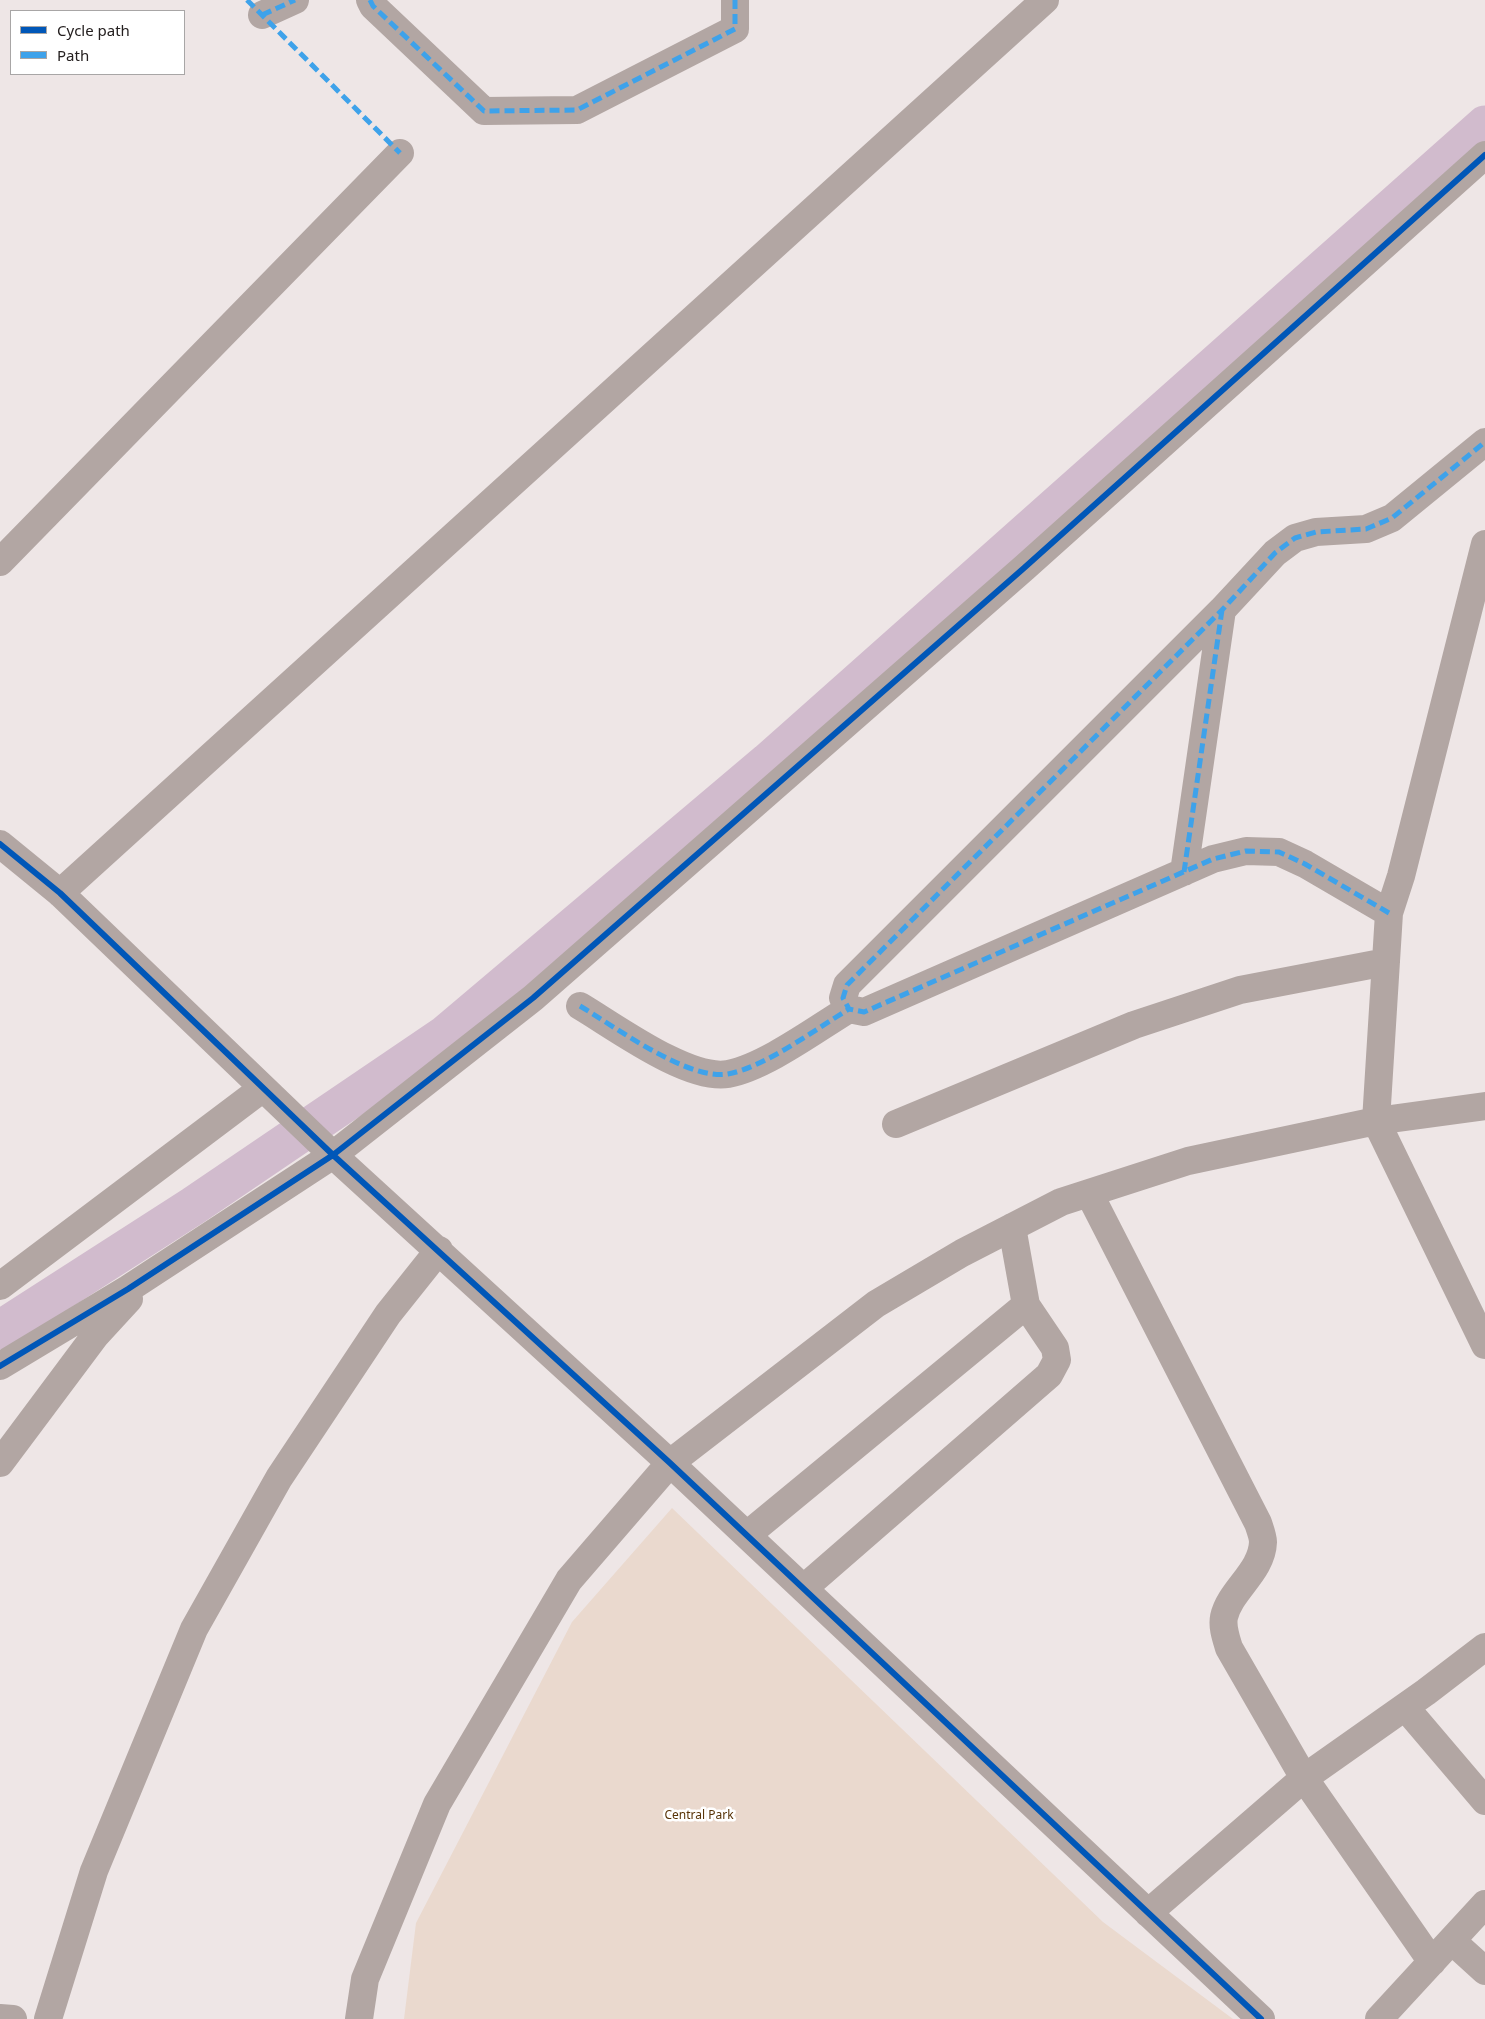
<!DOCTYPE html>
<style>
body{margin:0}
#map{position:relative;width:1485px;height:2019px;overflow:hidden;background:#eee6e6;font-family:"Noto Sans",sans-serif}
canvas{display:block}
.legend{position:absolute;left:10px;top:10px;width:175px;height:65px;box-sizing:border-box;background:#fff;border:1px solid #a8a6a6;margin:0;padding:6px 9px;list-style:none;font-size:15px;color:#252020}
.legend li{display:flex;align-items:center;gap:10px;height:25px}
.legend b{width:25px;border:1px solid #a8a6a6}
</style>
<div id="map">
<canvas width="1485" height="2019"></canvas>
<ul class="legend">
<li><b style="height:6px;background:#0057b8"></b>Cycle path</li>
<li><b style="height:6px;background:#3ea2ea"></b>Path</li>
</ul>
</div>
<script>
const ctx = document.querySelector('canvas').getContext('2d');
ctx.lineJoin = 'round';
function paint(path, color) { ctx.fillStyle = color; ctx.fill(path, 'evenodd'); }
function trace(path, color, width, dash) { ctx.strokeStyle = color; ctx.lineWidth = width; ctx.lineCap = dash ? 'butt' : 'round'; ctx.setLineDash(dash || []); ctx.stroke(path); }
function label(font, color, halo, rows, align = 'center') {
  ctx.font = font + ' "Noto Sans",sans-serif'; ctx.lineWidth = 5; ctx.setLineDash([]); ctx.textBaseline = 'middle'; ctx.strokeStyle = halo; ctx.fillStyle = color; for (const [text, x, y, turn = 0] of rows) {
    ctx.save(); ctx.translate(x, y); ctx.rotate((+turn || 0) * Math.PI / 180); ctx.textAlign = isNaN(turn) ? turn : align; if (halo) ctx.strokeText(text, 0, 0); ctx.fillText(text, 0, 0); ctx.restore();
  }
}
const green = new Path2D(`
 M672,1508L1103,1922L1233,2019H404L416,1923L572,1622Z`);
const canal = new Path2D(`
 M0,1330L193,1206L445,1035L768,762L1485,125`);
const minor = new Path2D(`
 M370,0L373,6L484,111L577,110L735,29V0
 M262,15L295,0
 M1485,544L1401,876L1389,913L1376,1121L1485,1345
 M0,562L400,153
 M0,844L60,893L333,1155L670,1463L1261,2019
 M1184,872L1222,610
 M60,893L1045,0
 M1389,913L1305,864L1279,852L1246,851L1213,859L864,1012L849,1009L843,998L847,985L1222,610L1275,553L1295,538L1316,532L1366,529L1392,518L1485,442
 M580,1006C614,1026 688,1081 728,1074C765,1067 816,1029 849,1009
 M896,1124L1134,1025L1240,990L1386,962
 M1089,1193L1258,1523C1260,1529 1263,1537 1263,1542C1262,1572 1230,1590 1224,1617C1222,1627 1226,1638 1229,1648L1304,1778L1432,1962
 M0,1286L263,1088
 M0,1366L128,1289L333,1155L533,998L1024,568L1485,155
 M0,1463L95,1336L129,1299
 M747,1535L1026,1305L1012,1227
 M804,1588L1049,1375L1057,1360L1055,1348L1026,1305
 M1405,1707L1485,1801
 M1148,1913L1304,1778L1426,1692L1485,1647
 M1452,1941L1485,1971
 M0,2018L13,2019
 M48,2019L94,1871L194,1629L279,1478L388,1314L439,1250
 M359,2019L365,1979L437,1804L569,1580L670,1463L876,1304L962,1253L1061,1202L1188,1161L1376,1121L1485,1106
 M1379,2019L1485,1904`);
const quiet = new Path2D(`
 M247,0L400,153
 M370,0L373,6L484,111L577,110L735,29V0
 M262,15L295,0
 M1184,872L1222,610
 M1389,913L1305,864L1279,852L1246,851L1213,859L864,1012L849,1009L843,998L847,985L1222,610L1275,553L1295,538L1316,532L1366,529L1392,518L1485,442
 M580,1006C614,1026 688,1081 728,1074C765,1067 816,1029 849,1009`);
const cycleway = new Path2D(`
 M0,844L60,893L333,1155L670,1463L1261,2019
 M0,1366L128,1289L333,1155L533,998L1024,568L1485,155`);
const parkNames = [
 ["Central Park",699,1816]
];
paint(green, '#ead9ce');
trace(canal, '#d1bbcd', 39);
trace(minor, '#b2a6a3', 28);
trace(quiet, '#3ea2ea', 5, [10, 5]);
trace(cycleway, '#0057b8', 6);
label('12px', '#583307', '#fff', parkNames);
</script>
